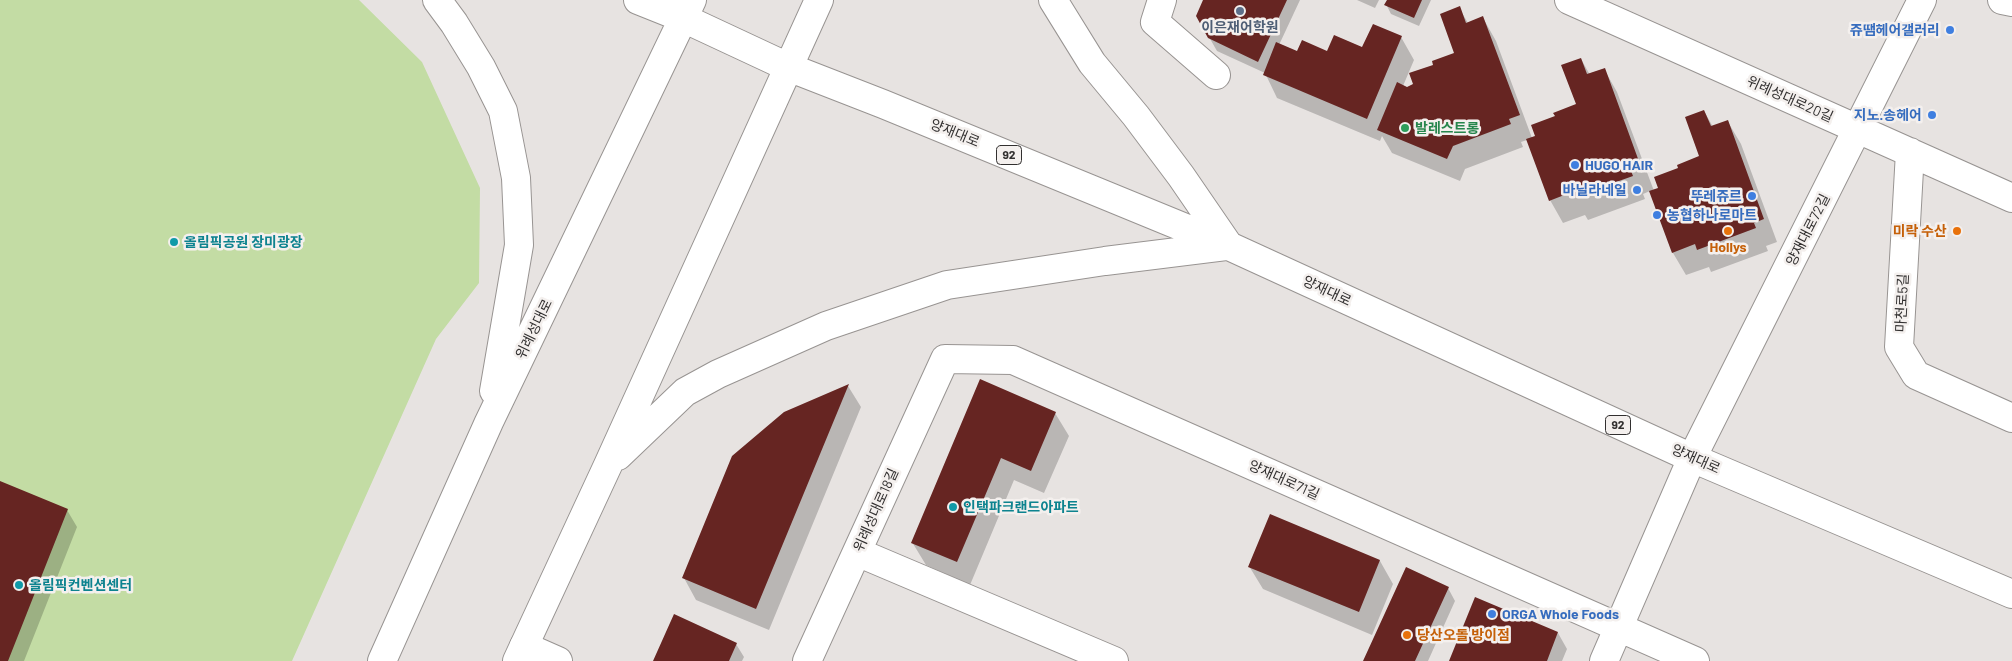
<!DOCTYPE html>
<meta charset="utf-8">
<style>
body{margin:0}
canvas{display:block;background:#e7e3e1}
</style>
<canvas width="2012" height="661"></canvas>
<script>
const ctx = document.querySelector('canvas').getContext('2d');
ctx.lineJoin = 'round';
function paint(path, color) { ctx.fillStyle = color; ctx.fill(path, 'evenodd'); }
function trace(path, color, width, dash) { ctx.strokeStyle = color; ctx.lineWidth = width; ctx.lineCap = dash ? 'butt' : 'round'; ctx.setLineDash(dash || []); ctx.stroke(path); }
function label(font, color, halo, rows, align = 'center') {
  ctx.font = font + ' Barlow,"Noto Sans KR",sans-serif'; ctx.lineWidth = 5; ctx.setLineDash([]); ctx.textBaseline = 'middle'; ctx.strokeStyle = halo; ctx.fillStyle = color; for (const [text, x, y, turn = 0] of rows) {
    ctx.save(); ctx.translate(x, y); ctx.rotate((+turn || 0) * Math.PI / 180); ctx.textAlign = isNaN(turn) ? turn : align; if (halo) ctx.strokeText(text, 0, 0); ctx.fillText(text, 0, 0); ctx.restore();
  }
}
const green = new Path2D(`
 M0,0H359L422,62L480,188L479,283L436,339L292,661H0Z`);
const shadow = new Path2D(`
 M1205,0H1300L1279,45L1297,53H1328L1363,49L1401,37L1414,60L1403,86L1407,88L1415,85L1434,66L1456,53L1459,8L1468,23L1483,18L1496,41L1532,138L1536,137L1556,117L1577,105L1581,59L1590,75L1604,69L1617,92L1654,191L1660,189L1679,169L1701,157L1704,111L1713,127L1728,122L1741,144L1777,242L1766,246L1768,251L1711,272L1709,267L1686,275L1673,253L1650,191L1643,194L1645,199L1588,220L1585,215L1563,223L1550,200L1527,140L1521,142L1523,147L1465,169L1460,181L1392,153L1382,136L1380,141L1277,98L1265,73L1217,51L1197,16Z
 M1357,0H1379L1375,8Z
 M1388,0H1431L1419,26L1391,14L1386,4Z
 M981,381L1055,413L1069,436L1044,493L1014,480L970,585L926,565L912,542Z
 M848,386L861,407L769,630L696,600L684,578L785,413Z
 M0,483L67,510L77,527L24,661H0Z
 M1270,516L1380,561L1393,584L1372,635L1263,589L1249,566Z
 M1448,588L1455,601L1428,661H1364Z
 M1558,633L1567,649L1562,661H1450Z
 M736,644L744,657L742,661H654Z`);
const building = new Path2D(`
 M1203,0H1287L1258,62L1208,38L1196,16Z
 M1387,0H1422L1414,18L1384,5Z
 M1460,6L1466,23L1483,16L1520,115L1509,119L1511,124L1453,146L1447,159L1377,130L1397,82L1407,87L1413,84L1409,73L1433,65L1432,61L1454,53L1440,14Z
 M1373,24L1402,36L1367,119L1263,75L1276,42L1297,51L1302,40L1327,51L1334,35L1362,47Z
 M1581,58L1587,74L1605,68L1641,167L1631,171L1633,176L1574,197L1572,192L1549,201L1526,139L1535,136L1531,125L1555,116L1553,113L1576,104L1561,65Z
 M1704,110L1711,126L1728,120L1764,219L1754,223L1756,228L1697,250L1695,244L1672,253L1649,191L1658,188L1654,177L1678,168L1677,165L1699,156L1685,117Z
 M980,379L1056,412L1031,471L1001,458L957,562L911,543Z
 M849,384L756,609L682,578L732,456L784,412Z
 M0,481L68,509L8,661H0Z
 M1270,514L1380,560L1359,612L1248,567Z
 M1406,567L1449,587L1415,661H1363Z
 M1475,597L1558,632L1547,661H1449Z
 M674,614L737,643L729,661H653Z`);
const minor = new Path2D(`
 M1162,0L1155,22L1216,75
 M1569,0L2012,198
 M2002,0L2012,2
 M1910,152L1899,347L1916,375L2012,418
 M857,552L1114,661
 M524,646L558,661
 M807,661L945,359L1013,360L1695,661
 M1604,661L1692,458L1922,0`);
const major = new Path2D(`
 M437,0L454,23L481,67L503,111L516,178L519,245L494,391
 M638,0L683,18L788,67L883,104L1229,246L1692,458L2012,594
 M1053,0L1092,63L1136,116L1181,176L1229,246
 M618,456L685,392L718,374L826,326L947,285L1105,261L1226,246
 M382,661L489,422L692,0
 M517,661L608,465L819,0`);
const markers = [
 [1240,11,5,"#5c6f8a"],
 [1950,30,5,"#3f7fe0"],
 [1932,115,5,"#3f7fe0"],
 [1405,128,5,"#2e9e5b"],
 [1575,165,5,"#3f7fe0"],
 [1637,190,5,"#3f7fe0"],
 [1752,196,5,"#3f7fe0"],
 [1657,215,5,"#3f7fe0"],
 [1728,231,5,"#e8710a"],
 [1957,231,5,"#e8710a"],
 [174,242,5,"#0f9aa8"],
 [953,507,5,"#0f9aa8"],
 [19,585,5,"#0f9aa8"],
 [1492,614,5,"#3f7fe0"],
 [1407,635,5,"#e8710a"]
];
const shields = [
 [1009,155,25],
 [1618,425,25]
];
const shieldNames = [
 ["92",1009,155],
 ["92",1618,425]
];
const serviceNames = [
 ["이은재어학원",1240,27]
];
const shopNames = [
 ["쥬땜헤어갤러리",1940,30],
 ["지노.송헤어",1922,115],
 ["HUGO HAIR",1585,165,"left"],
 ["바닐라네일",1627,190],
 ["뚜레쥬르",1742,196],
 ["농협하나로마트",1667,215,"left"],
 ["ORGA Whole Foods",1502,614,"left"]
];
const streetNames = [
 ["위례성대로20길",1790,99,24],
 ["양재대로",955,133,22],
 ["양재대로72길",1808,230,-63],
 ["양재대로",1327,291,25],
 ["마천로5길",1902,303,-87],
 ["위례성대로",534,329,-64],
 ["양재대로",1696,459,24],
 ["양재대로71길",1284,480,24],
 ["위례성대로18길",876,510,-66]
];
const leisureNames = [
 ["발레스트롱",1415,128]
];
const foodNames = [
 ["미락 수산",1947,231],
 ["Hollys",1728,247,"center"],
 ["당산오돌 방이점",1417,635,"left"]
];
const cultureNames = [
 ["올림픽공원 장미광장",184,242],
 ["인택파크랜드아파트",963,507],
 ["올림픽컨벤션센터",29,585]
];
paint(green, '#c3dca4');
paint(shadow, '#0003');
paint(building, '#662522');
trace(minor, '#989492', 30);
trace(major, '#989492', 30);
trace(minor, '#fff', 28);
trace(major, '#fff', 28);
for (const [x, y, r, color] of markers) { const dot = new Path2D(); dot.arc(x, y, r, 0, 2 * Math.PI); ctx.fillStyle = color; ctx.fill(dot); trace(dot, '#f4f0ee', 2); }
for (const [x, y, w] of shields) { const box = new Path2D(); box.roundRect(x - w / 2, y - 9.5, w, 19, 4); ctx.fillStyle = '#f4f0ee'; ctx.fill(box); trace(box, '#323030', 1); }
label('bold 12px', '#323030', null, shieldNames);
label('bold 14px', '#4e5e75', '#f4f0ee', serviceNames);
label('bold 14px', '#366cbe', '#f4f0ee', shopNames, 'right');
label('14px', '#323030', '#f4f0ee', streetNames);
label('bold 14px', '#27864d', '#f4f0ee', leisureNames, 'left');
label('bold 14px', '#c56008', '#f4f0ee', foodNames, 'right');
label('bold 14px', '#0d838f', '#f4f0ee', cultureNames, 'left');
</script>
